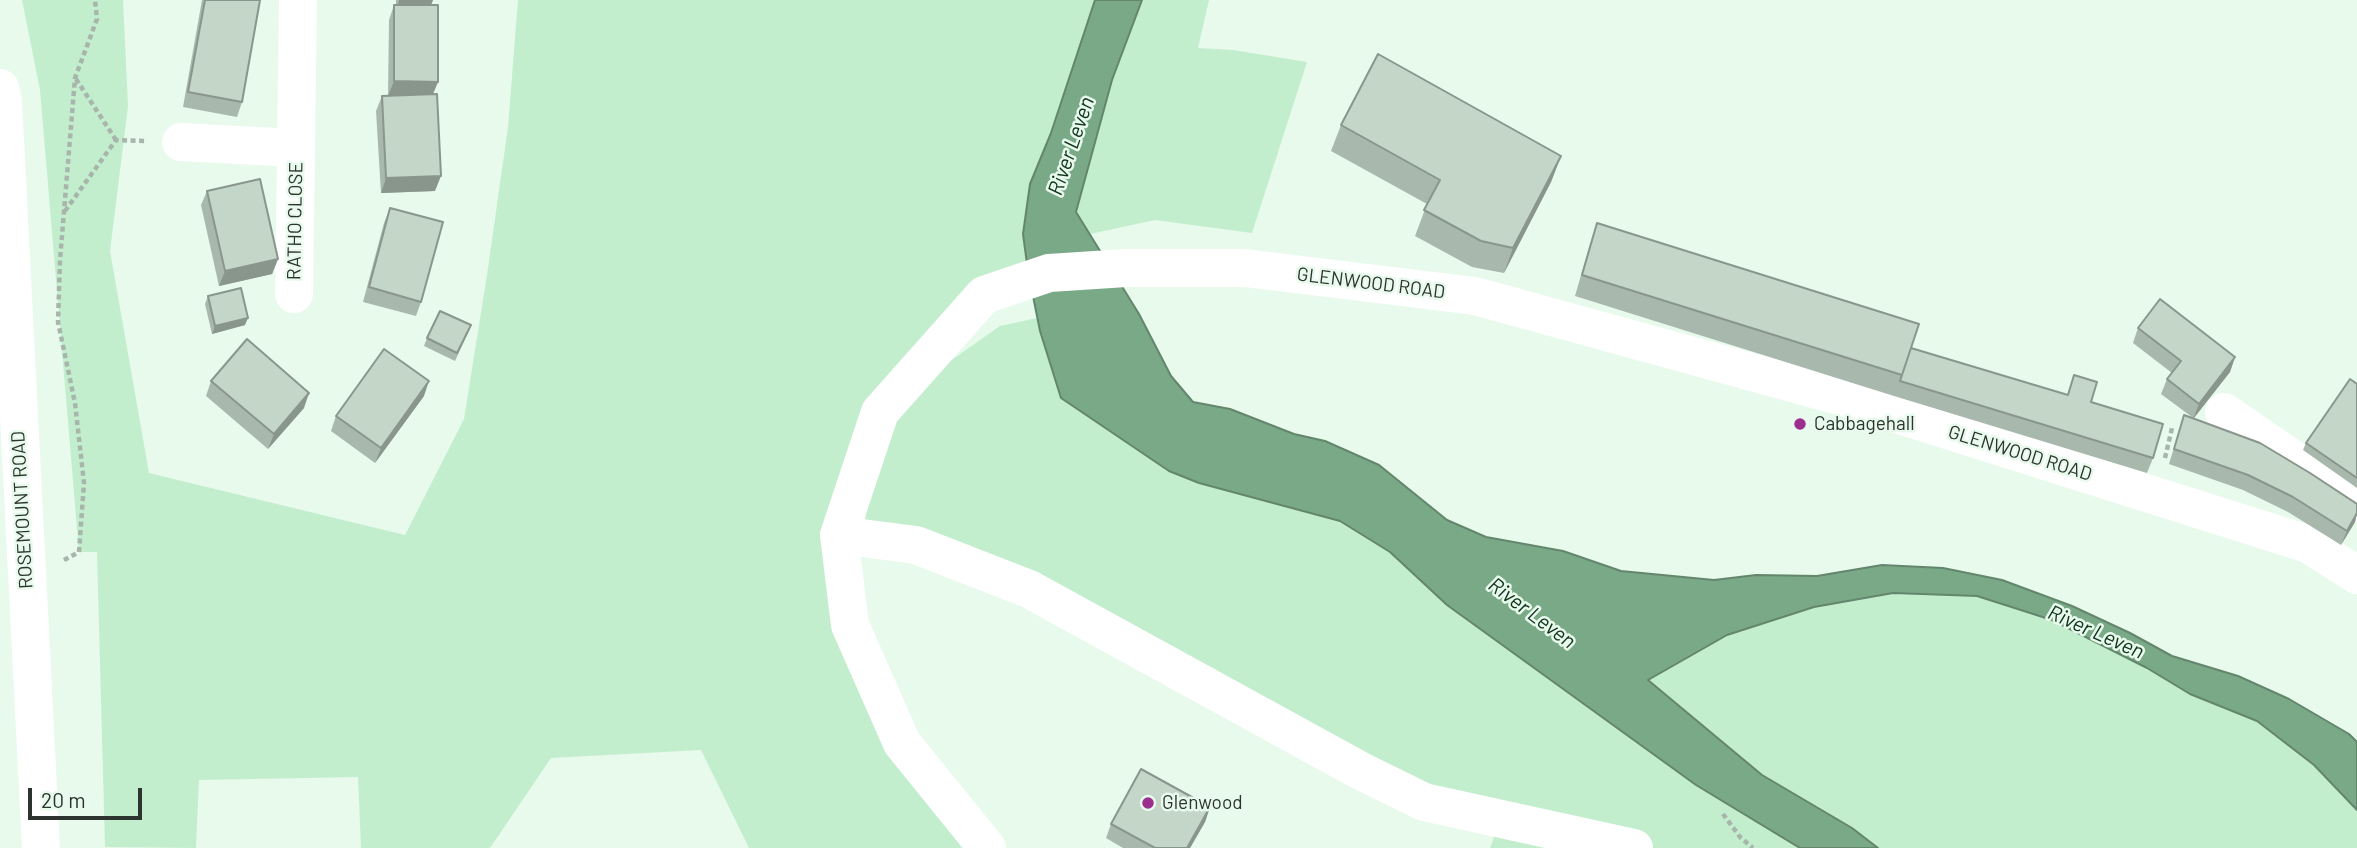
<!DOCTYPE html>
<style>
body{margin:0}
#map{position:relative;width:2357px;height:848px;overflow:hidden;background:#e8faec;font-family:Barlow,sans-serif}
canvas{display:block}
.scale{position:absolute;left:28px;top:788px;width:114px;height:32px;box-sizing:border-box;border:4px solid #2d342f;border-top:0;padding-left:9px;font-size:21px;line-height:24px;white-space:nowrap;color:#2d342f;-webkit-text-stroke:5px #e8faec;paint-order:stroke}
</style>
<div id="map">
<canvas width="2357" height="848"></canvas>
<div class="scale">20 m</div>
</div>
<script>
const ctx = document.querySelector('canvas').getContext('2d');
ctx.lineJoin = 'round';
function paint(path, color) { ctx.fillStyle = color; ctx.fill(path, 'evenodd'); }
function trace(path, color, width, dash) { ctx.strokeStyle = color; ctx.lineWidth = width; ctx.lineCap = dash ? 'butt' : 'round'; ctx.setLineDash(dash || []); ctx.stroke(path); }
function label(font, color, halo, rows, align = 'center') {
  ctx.font = font + ' Barlow,sans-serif'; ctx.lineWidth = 5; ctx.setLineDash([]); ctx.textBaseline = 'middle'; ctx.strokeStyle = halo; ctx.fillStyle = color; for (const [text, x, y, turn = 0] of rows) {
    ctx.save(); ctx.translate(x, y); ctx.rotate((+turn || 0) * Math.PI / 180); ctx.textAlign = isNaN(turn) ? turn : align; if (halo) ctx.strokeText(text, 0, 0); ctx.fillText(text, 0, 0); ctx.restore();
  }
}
const green = new Path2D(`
 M22,0H123L128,106L110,251L149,473L405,535L464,419L487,275L508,127L518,0H1095L1051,133L1030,184L1028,271L880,412L839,535L850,625L986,848H749L701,750L551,758L490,848H361L358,777L199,780L196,848L105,847L97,552H79L40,90Z
 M1142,0H1209L1198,48L1233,50L1307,62L1252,233L1155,220L1090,234L1076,212L1112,79Z
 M1037,318L1061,398L1169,471L1199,483L1340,521L1390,552L1447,605L1696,785L1800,848H1490L1501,819L1029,589L864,538L868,487L909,390L1000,326Z
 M1893,593L1977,596L2052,620L2147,668L2190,694L2257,721L2314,766L2357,810V848H1878L1852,828L1762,775L1647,680L1727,635L1814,607Z`);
const water = new Path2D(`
 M1095,0H1142L1112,80L1076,212L1139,314L1171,376L1193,402L1230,409L1294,434L1325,441L1379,465L1447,520L1486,537L1563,551L1621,571L1714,580L1756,575L1817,576L1882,565L1943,568L2002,580L2072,606L2130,633L2172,656L2238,676L2289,699L2349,734L2357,742V810L2314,765L2257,721L2190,694L2147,668L2052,620L1977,596L1893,593L1814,607L1727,635L1648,680L1762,775L1852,828L1878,848H1800L1696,785L1447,605L1390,552L1340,521L1199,483L1169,471L1061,398L1040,331L1028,271L1023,234L1030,184L1051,133Z`);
const path = new Path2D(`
 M76,79L116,140
 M65,211L116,140L145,141
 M2165,458L2172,428
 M64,560L79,552L84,483L75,403L58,322L60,260L75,78L97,19L95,0
 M1723,814L1740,837L1753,848`);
const minor = new Path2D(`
 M0,88L3,101L41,848
 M181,142L296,148
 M294,294L298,0
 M2224,412L2357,503
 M839,535L916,545L1029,589L1359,770L1424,802L1634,848
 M987,848L902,743L850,625L839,535L880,412L984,295L1049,273L1126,268H1245L1475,296L1839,396L2308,544L2357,575`);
const wall = new Path2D(`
 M202,0H260L242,102L237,117L183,107Z
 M396,0H433L431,5L438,82L433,94L435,191L381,193L376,111L382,96H388L389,20L394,5H396Z
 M1341,125L1561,156L1551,182L1504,273L1472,267L1415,236L1427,204L1331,151Z
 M207,191L278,259L272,274L219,286L201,205Z
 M390,208L421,302L416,316L363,302L384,223Z
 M1597,223L1911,348L2067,395L2074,375L2091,402L2153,458L2147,473L1894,396L1575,296L1590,244Z
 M208,296L245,325L212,334L205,304Z
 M2138,328L2235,357L2230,372L2194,418L2357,513L2355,522L2341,545L2288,512L2243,490L2169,464L2184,415L2192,417L2161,394L2167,379L2172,373L2133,343Z
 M468,333L455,361L424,346L427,338Z
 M211,381L304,408L268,449L206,396Z
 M2357,384V488L2303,450L2306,443Z
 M424,396L375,463L331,431L336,416Z
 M1210,807L1205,822L1190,848H1123L1106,838L1111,824Z`);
const shadedWall = new Path2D(`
 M399,0H433L430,7L397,8Z
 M394,81L438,82L432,96H388Z
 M1561,156L1551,182L1504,273L1513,248Z
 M441,176L435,191L381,193L386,178Z
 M278,259L272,274L219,286L225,271Z
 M248,318L245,325L212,334L215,326Z
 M2235,357L2230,372L2193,419L2199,404Z
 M429,381L424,396L375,463L381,448Z
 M309,393L304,408L268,449L274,434Z
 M2357,513L2355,522L2341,545L2347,531Z
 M1210,807L1205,822L1190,848H1187Z`);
const building = new Path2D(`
 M205,0H260L242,102L188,92Z
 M394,5H438V82L394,81Z
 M1378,54L1561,156L1513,248L1481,241L1424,210L1440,180L1341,125Z
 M437,94L441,176L386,178L382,96Z
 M260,179L278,259L225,271L207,191Z
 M390,208L443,222L421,302L369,287Z
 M1597,223L1919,324L1902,375L1582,275Z
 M241,288L248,318L215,326L208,296Z
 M2160,299L2235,357L2199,404L2167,379L2181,361L2138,328Z
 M440,311L471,325L457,353L427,338Z
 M247,339L309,393L274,434L211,381Z
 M1911,348L2068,395L2074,375L2097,382L2091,402L2163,424L2153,458L1900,381Z
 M384,349L429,381L381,448L336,416Z
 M2350,379L2357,384V478L2306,443Z
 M2184,415L2260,443L2310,473L2357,504V513L2347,531L2293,497L2248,475L2174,449Z
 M1141,769L1210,807L1187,848H1155L1111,824Z`);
const markers = [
 [1800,424,7,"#9b2e8e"],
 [1148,803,7,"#9b2e8e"]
];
const streetNames = [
 ["RATHO CLOSE",295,221,-89],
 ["GLENWOOD ROAD",1371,283,7],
 ["GLENWOOD ROAD",2020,453,17],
 ["ROSEMOUNT ROAD",22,510,-93]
];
const poiNames = [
 ["Cabbagehall",1814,424],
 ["Glenwood",1162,803]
];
const waterNames = [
 ["River Leven",1071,146,-71],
 ["River Leven",1532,613,37],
 ["River Leven",2096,632,24]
];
paint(green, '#c3eece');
paint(water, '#7aa987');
trace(water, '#63866d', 2);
trace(path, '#a7b5aa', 4.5, [5, 3.5]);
trace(minor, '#fff', 38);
paint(wall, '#a9b8ac');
paint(shadedWall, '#89968c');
paint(building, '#c4d6c8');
trace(building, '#89968c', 2);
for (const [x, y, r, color] of markers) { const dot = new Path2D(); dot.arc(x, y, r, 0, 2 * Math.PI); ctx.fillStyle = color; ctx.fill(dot); trace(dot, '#e8faec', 2.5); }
label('19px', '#2d342f', '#e8faec', streetNames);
label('19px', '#2d342f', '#e8faec', poiNames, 'left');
label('italic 21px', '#0e331c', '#e8faec', waterNames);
</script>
